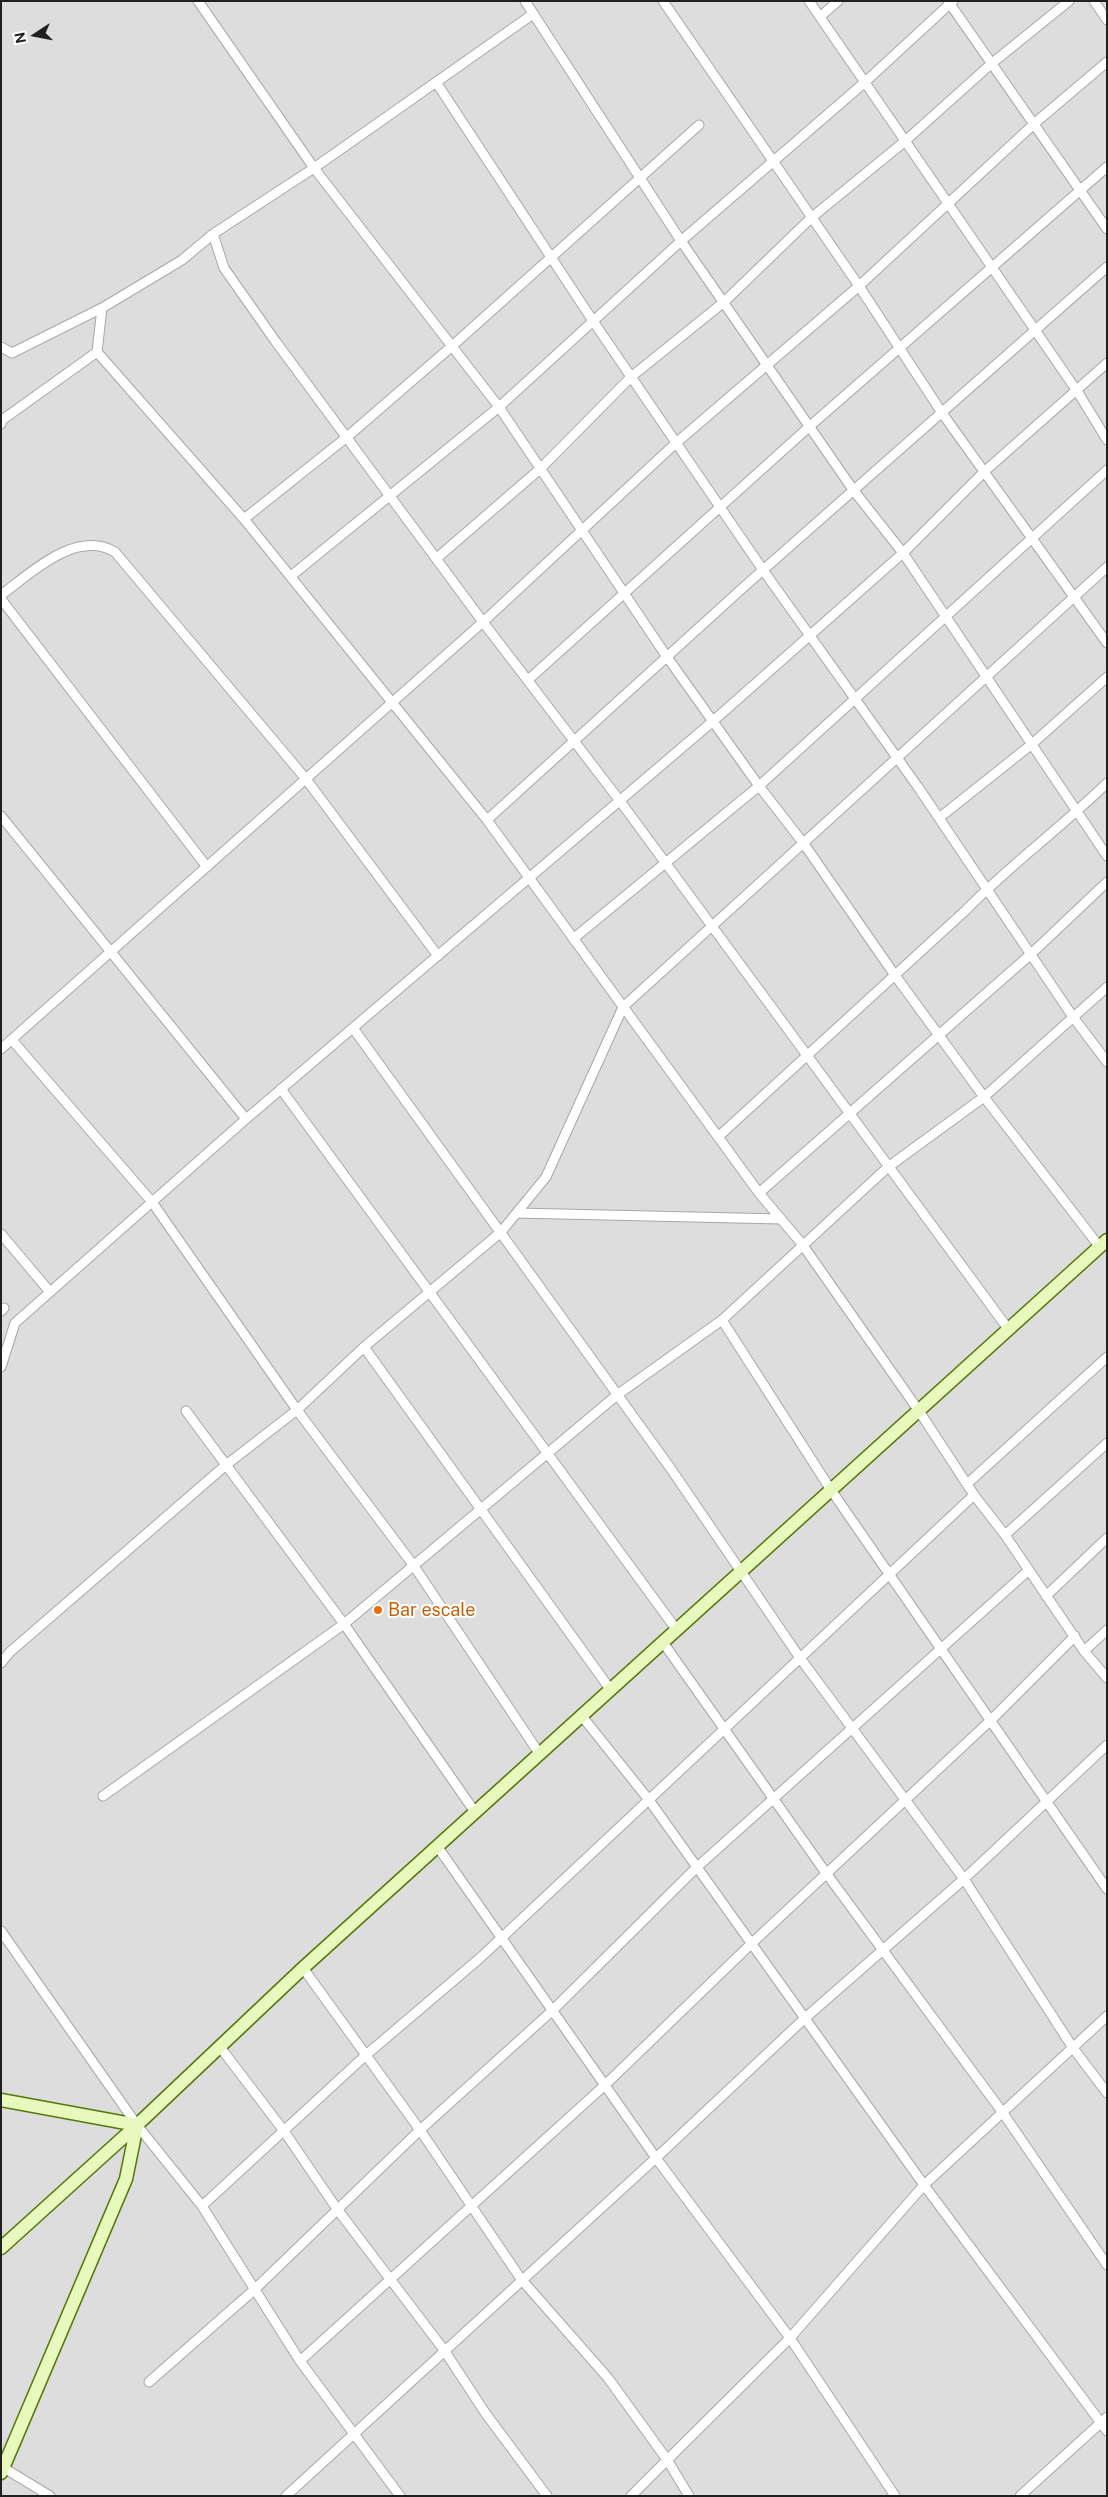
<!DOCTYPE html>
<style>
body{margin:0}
#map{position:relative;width:1108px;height:2497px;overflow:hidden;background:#f1f0e7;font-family:"Public Sans",sans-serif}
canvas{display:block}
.frame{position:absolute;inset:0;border:2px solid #202020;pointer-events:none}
.north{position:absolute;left:10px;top:10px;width:50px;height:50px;-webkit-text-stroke:4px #fff;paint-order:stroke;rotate:259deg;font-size:14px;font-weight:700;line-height:20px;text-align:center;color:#202020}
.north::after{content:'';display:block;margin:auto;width:18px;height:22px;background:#202020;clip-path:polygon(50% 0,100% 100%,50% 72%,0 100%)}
</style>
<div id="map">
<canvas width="1108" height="2497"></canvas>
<div class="frame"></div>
<div class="north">N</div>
</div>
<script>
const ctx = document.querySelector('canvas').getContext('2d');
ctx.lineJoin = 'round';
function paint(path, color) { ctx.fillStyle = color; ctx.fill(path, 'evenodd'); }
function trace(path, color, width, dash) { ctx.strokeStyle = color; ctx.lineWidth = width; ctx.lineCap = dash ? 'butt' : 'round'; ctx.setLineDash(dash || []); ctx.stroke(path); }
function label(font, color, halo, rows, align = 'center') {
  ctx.font = font + ' "Public Sans",sans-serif'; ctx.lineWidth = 4; ctx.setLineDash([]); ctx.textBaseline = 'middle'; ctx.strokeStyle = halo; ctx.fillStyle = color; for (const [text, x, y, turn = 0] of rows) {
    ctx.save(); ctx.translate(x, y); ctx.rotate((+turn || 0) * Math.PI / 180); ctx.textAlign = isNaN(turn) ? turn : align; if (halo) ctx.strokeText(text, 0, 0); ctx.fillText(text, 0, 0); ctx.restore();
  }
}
const residential = new Path2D(`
 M1,1H1107V2496H1Z`);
const street = new Path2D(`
 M198,1L314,168L499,407L667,657L759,786L804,844L894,974L984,1097L1099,1246
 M525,1L681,241L854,491L903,553L1107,856
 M663,1L859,286L942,413L1107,643
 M809,1L1079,394L1107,440
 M948,1L1107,229
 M1094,1L1107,20
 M821,16L838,1
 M436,82L593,321L763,570L918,787L1073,1017L1107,1062
 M213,234L224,268L276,342L483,622L620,801L1009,1330
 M1,347L12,353L102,308
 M97,352L244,519L487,820L746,585L1107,267
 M1,424L2,420L97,352L102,308L182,260L213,234L314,168L533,14
 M244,519L347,437L451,347L699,125
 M437,558L540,469L631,377L724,302L811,218L904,142L991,64L1069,1
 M291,576L499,407L681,241L864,83L953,1
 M1,595C31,573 76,529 115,552L306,779L438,956
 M1,599L207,867
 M528,680L810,426L1107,167
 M1,816L246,1119
 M939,818L1032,744L1107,677
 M487,820L759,1193L802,1244L919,1411L974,1495L1005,1535L1084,1651L1107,1678
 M573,939L759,786L1107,470
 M353,1028L671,1469L800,1658L964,1879L1073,2048L1107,2093
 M12,1040L152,1202L297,1410L414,1566L539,1753
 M1,1049L483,622L676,443L859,286L1035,123L1107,62
 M281,1089L676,1629
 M718,1137L966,910C1010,865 1062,827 1107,783
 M759,1193L1031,954L1107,882
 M517,1213L781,1219
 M1,1234L50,1292
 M1,1311L4,1308
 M722,1320L831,1490L1107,1889
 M364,1347L610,1689
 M1,1367L15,1323L246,1119L712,722L903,553L985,471L1107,363
 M186,1411L344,1624L475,1812
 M967,1484L1107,1357
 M1005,1535L1107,1443
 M1046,1596L1107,1538
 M662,1641L826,1873L1003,2113L1107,2265
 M1084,1651L1107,1630
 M1,1663L10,1652L226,1465L297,1410L364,1347L501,1232L546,1177L623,1007L1107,567
 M581,1715L649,1800L924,2185L1107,2431
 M103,1796L344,1624L617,1395L722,1320L888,1167L984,1097L1107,987
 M437,1846L656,2158L790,2338L895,2496
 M1,1931L137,2125L202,2206L300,2361L400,2496
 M303,1968L420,2130L521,2279L608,2378L668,2461L689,2496
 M220,2047L284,2131L337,2209L444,2350L486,2414L547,2496
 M202,2206L366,2055L480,1958L974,1495
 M300,2361L605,2085L751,1944L991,1720L1075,1636
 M149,2382L254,2290L420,2130L553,2010L696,1868L1029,1570
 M4,2468L50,2496
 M286,2496L656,2158L804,2019L964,1879L1107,1745
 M631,2496L790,2338L924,2185L1107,2016
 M1020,2496L1107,2417`);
const secondary = new Path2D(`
 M1,2100L137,2125
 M1,2248L137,2125L303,1968L1107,1240
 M1,2473L126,2179L137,2125`);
const markers = [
 [378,1610,5,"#e8710a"]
];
const foodNames = [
 ["Bar escale",388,1610]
];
paint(residential, '#dedddd');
trace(street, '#a7a7a7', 11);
trace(secondary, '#527807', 15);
trace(street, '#fff', 9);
trace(secondary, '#e8f9bd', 12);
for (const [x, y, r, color] of markers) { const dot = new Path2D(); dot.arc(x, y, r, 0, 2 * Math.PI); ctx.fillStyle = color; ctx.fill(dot); trace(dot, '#fff', 2); }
label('18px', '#c56008', '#fff', foodNames, 'left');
</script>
